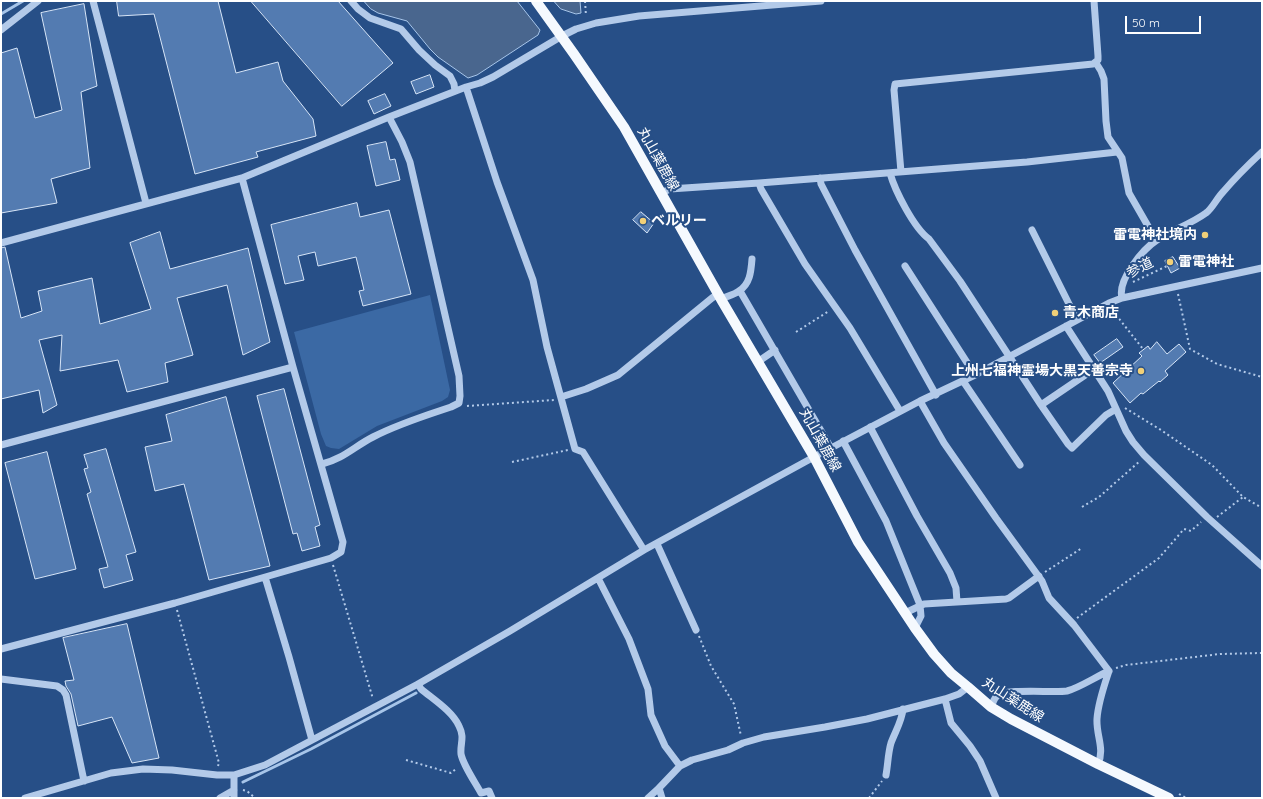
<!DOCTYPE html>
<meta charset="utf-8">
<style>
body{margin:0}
#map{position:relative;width:1263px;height:799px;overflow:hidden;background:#274f87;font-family:Quicksand,sans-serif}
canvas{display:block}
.frame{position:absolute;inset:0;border:2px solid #fff;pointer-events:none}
.scale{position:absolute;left:1125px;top:16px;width:76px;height:18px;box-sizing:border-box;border:2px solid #fff;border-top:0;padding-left:5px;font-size:12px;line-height:14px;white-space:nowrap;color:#fff;-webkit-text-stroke:3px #274f87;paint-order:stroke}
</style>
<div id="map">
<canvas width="1263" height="799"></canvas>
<div class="frame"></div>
<div class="scale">50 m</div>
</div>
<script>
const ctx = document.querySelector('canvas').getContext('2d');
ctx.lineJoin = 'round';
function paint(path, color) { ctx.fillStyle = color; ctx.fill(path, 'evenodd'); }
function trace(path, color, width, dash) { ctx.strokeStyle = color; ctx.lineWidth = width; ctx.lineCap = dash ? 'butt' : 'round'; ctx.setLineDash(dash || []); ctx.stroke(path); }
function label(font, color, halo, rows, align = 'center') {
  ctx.font = font + ' Quicksand,"Noto Sans JP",sans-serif'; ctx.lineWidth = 4; ctx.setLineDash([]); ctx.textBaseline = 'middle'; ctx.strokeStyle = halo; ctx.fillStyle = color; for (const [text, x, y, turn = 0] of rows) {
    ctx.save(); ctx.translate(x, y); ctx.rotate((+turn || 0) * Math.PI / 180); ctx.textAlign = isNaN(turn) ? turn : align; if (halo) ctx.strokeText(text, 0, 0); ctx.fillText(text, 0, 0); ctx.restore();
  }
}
const green = new Path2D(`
 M430,295L450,390L448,397L442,401L377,426L339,449L331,448L326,446L321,434L294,332Z`);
const water = new Path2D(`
 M364,1H517L540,30L538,35L477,75L468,78L438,57L430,49L407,21L378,13L371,9Z
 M554,1H580L581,13L576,14L561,9Z`);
const stream = new Path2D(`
 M1,14L23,1
 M243,782L311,749L416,693`);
const building = new Path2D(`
 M117,1H218L236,73L278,62L283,81L313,119L316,136L256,152L258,157L195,174L154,14L119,16Z
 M251,1H338L393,63L342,106Z
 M84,4L97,86L81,92L90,168L51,179L57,203L1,213V53L17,48L35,118L62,110L41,13Z
 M430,75L434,87L416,94L411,82Z
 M385,94L391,106L374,114L368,101Z
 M386,142L390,160L395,159L400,180L376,186L367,146Z
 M357,203L360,217L389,210L411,294L363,306L359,291L364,290L356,257L318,266L315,252L298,256L304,280L285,284L271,225Z
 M641,212L654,223L647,233L633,220Z
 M160,232L170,269L248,248L270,342L243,355L227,285L177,298L193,355L165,363L168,382L127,392L118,360L60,371L62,335L39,340L57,405L43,413L39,390L1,399V248L5,247L21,318L42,311L38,291L92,278L100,324L151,309L130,243Z
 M1173,257L1180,268L1171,273L1165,261Z
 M1117,339L1123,347L1100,363L1094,355Z
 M1157,342L1167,354L1179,344L1186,352L1165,371L1168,375L1160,382L1159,381L1143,394L1141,393L1130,403L1113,383L1142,356L1139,353L1148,346L1150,349Z
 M284,389L320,525L315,527L320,546L302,551L297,533L293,534L257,396Z
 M226,397L270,566L209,580L184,484L155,491L145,447L172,441L166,415Z
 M106,449L136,552L126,555L133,580L104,588L99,569L108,567L87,494L91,492L84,469L88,468L84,455Z
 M47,452L76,569L35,579L5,463Z
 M127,624L159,758L132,763L112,717L78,726L71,694L66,686L65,681L74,680L63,638Z`);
const path = new Path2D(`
 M585,1L586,16
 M1133,282L1167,266
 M1178,294L1190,349L1217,364L1262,377
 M1113,311L1143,349
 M796,332L829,311
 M467,406L554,400
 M1125,408L1161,430L1212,465L1243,497L1262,508
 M512,462L568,450
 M1082,507L1099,497L1140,461
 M1217,517L1243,497
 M333,565L373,699
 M1045,572L1082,548
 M177,610L219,763L218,766
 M1077,618L1159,558L1184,529L1191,531L1201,522
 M699,636L711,666L734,704L741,736
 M1116,668L1126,665L1220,654L1262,653
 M406,760L451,773L457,768
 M243,790L247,791L255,798
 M1179,794L1186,798
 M869,798L882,781`);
const minor = new Path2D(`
 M93,1L146,203
 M351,1L358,9L370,18L401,29L419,50L435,65L450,76L454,84L455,91
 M1,30L38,1
 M1096,63L1101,71L1104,79L1106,121L1108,137L1122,158L1129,193L1156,240
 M466,87L497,182L533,280L547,347L575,449L583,452L644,550
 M901,172L894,90L895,84L1093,64L1098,60V56L1094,1
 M890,173C895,191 914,228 929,239L960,281L1041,405L1068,444L1072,448L1106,415L1116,409
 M820,178L821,184L855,250L936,395
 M759,183L761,189L805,264L850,328L900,411
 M661,193L670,189L759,183L1027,162L1117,152
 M1032,230L1077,320
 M1,243L242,178L389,117L466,87L480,83L493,77L562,36L576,29L596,23L639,16L821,1
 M905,266L975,375
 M740,291L831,448
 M1122,298C1117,280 1143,249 1157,240C1172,230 1191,224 1206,213C1212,209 1217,198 1223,192C1235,178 1248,165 1262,152
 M721,299C727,296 734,295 739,291C750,284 751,272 752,259
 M1066,326L1108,391L1126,431L1133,442L1144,455L1207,517L1262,566
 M759,361L775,350
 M963,381L1020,465
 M561,397L586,389L618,375L712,298L718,294
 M920,401L944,443L996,518L1042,581L1049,598L1074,625L1109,671
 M1041,405L1094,369
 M870,427L917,516L950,573L956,588L957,602
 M843,441L886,521L920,605L921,616L915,628
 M1,445L293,367
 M322,464C343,459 355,446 373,437C398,424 424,416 451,407L459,403L460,396L459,376L410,162L402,142L389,117
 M657,544L696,630
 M265,577L289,657L312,740
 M598,578L629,639L648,689L651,715L665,746L680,766
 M905,613L924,604L1006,599L1009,598L1039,576
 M1,649L175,603L331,558L341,552L343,542L293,367L242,178
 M1,679L57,686L63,690L66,695L84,781
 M418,684L421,689C434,700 452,711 459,726C465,738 460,743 461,754C463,765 475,782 481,793L489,791L492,798
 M945,699L951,723L970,746L980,761L996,798
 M991,707C993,703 994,698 997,696C1005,688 1053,693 1067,691C1079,688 1097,676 1109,671
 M1098,764C1105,749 1096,735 1097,719C1098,703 1104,686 1109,671
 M886,775C888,764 888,753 891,743C895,732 902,721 903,709
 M659,788L662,798
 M25,798L111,773L143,769L172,770L217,775H234L265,765L418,684L510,631L644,550L814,457L920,401L975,375L1109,303L1122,298L1262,268
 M220,798L234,790
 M234,798V775
 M648,798L659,788L680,766L692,760L728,750L743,743L764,737L825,727L867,719L945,699L959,694L968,687`);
const major = new Path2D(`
 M536,1L574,54L624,127L722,301L814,457L858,542L915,628L934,654L951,673L968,687L991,707L1011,719L1098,764L1169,798`);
const markers = [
 [643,221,4,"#f1d078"],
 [1205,235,4,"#f1d078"],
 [1170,262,4,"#f1d078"],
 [1055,313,4,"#f1d078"],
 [1141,371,4,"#f1d078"]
];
const streetNames = [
 ["丸山葉鹿線",658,159,61],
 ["参道",1140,268,-26],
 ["丸山葉鹿線",820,440,61],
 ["丸山葉鹿線",1013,700,33]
];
const poiNames = [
 ["ベルリー",651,221],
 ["雷電神社境内",1197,235,"right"],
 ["雷電神社",1178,262],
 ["青木商店",1063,313],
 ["上州七福神霊場大黒天善宗寺",1133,371,"right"]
];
paint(green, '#3b69a4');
paint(water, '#49668e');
trace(water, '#a7c5e9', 1);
trace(stream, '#a7c5e9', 3);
paint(building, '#537bb1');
trace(building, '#d7e5f7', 1);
trace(path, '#b3cae9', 2, [2, 3]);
trace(minor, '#b3cae9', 7);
trace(major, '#f5f9fe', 10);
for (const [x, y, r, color] of markers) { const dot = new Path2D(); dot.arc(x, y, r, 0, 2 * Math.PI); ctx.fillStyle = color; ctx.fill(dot); trace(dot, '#274f87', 1.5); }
label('14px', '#fff', '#274f87', streetNames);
label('bold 14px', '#fff', '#274f87', poiNames, 'left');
</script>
